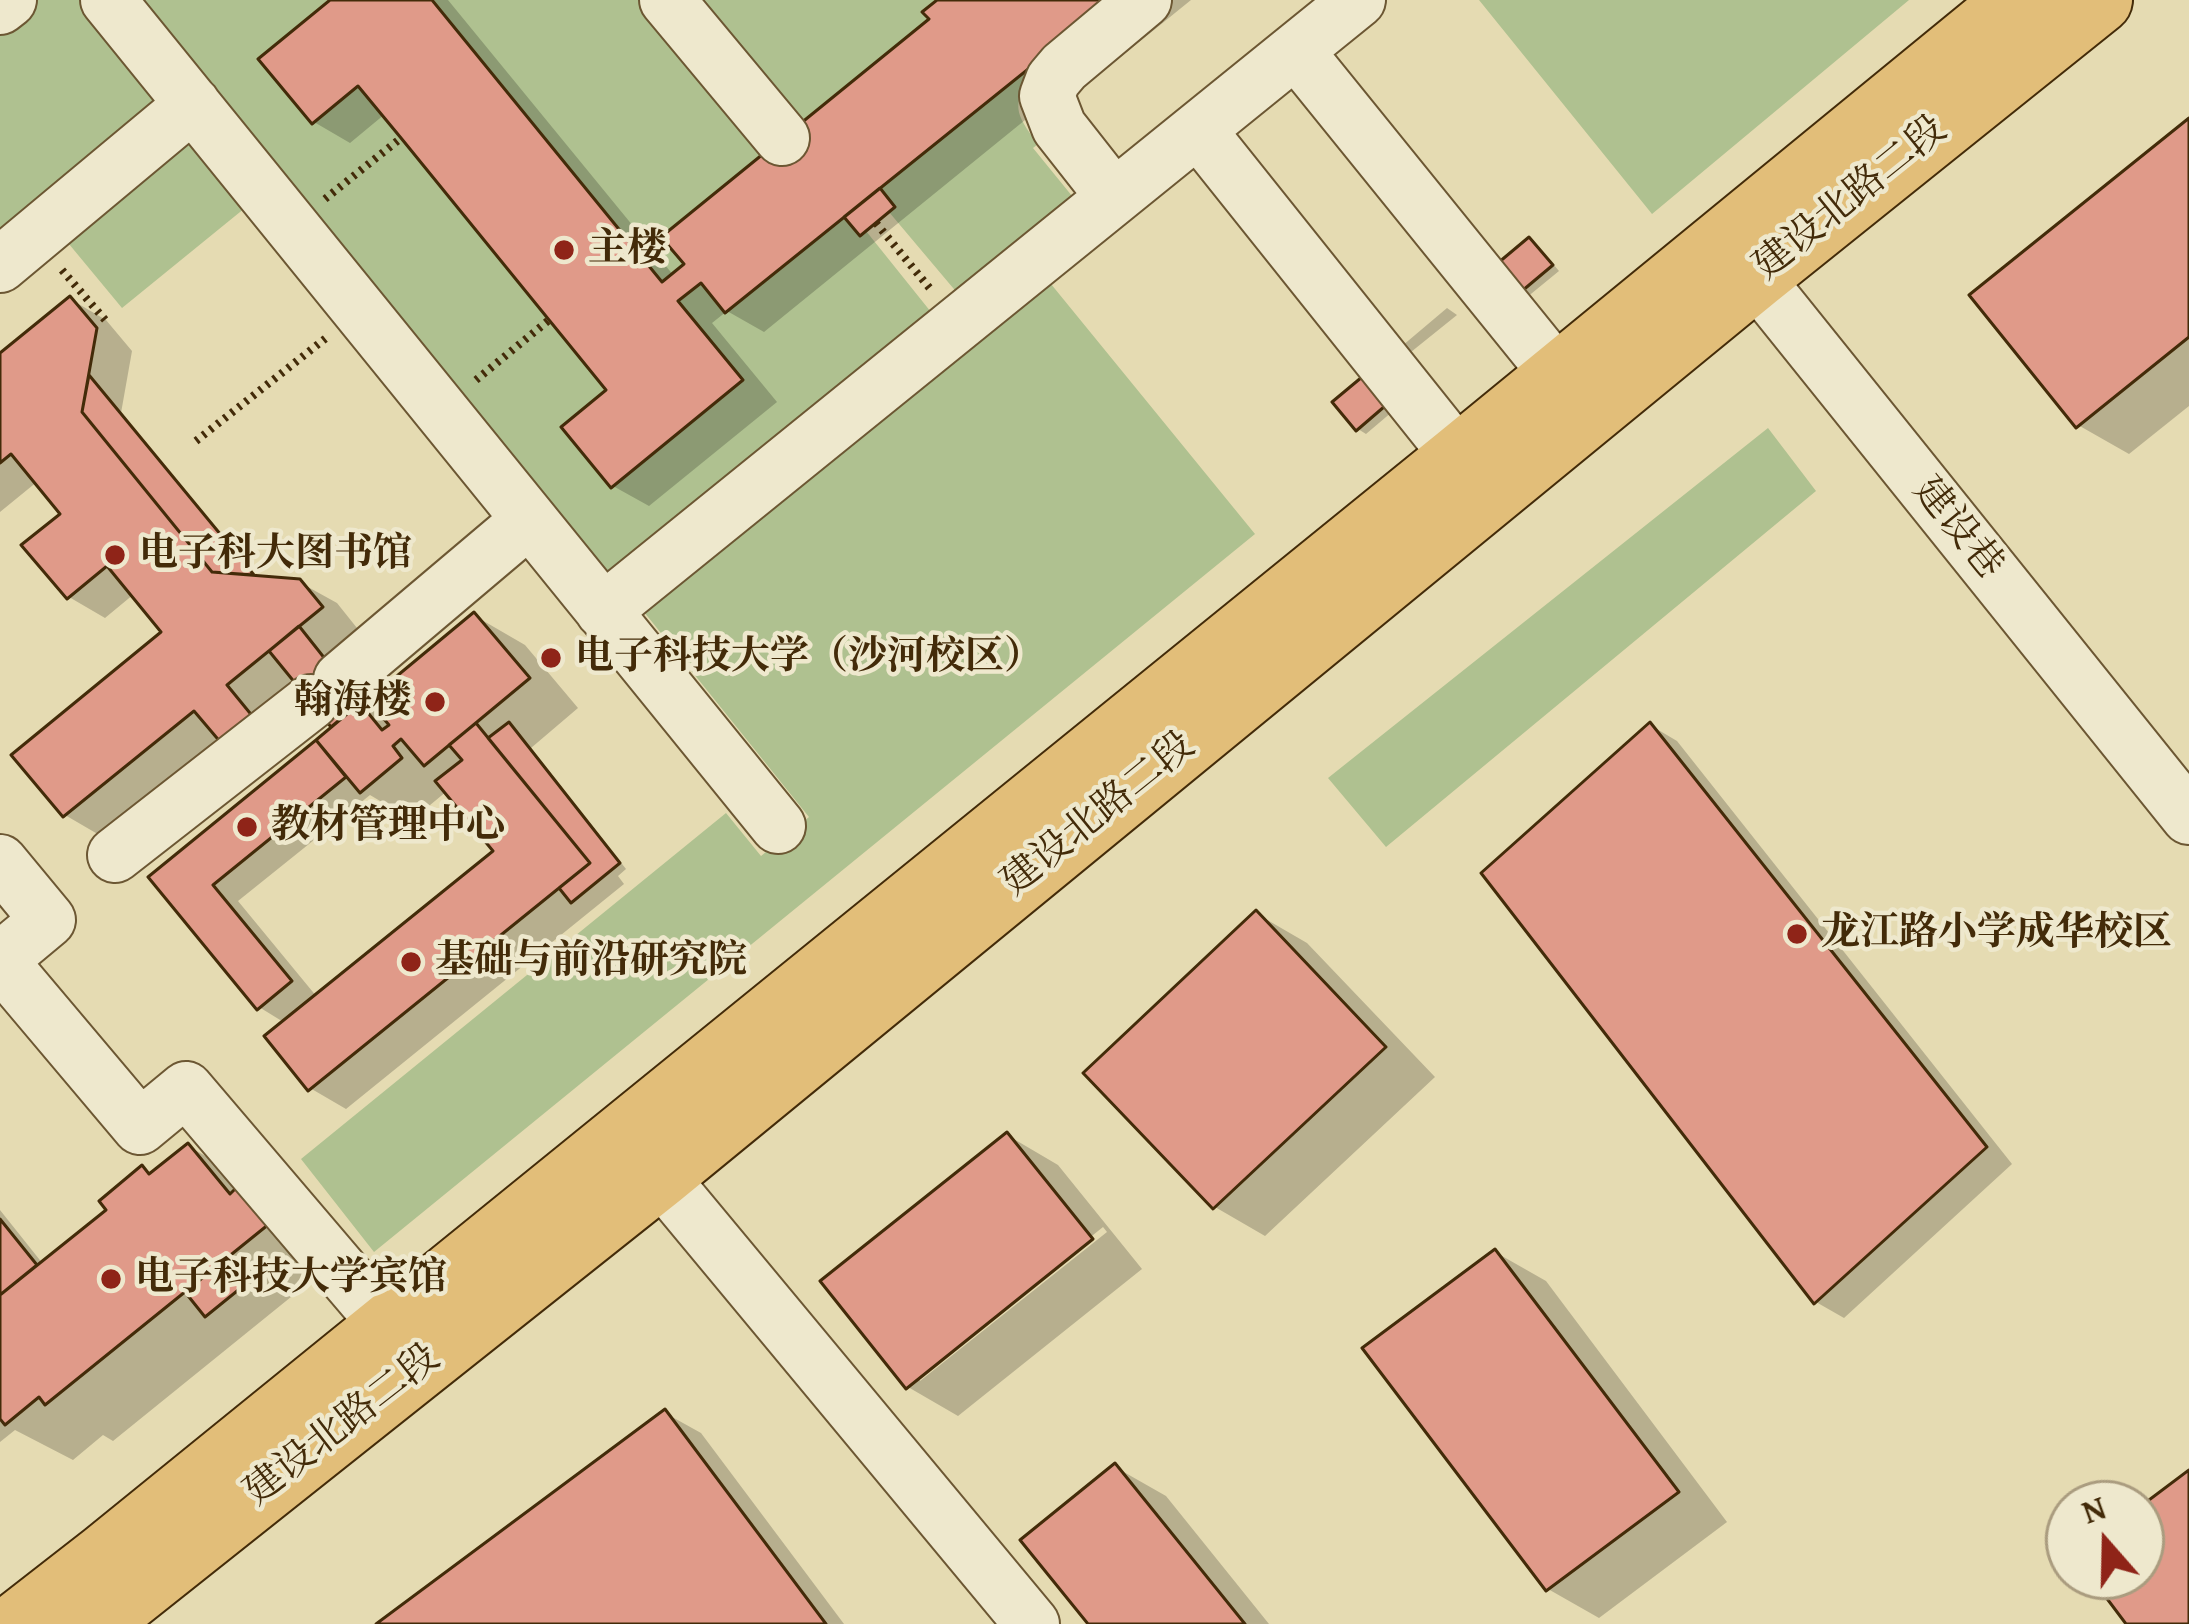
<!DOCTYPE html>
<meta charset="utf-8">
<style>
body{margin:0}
#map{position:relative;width:2189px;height:1624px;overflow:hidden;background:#e5dbb2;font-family:"Gentium Book Plus",serif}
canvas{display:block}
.north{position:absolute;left:2045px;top:1480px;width:120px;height:120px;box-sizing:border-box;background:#eee8cd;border:3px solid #aa9c7f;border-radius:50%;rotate:340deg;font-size:33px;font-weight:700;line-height:48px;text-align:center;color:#432b09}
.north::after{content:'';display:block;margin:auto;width:42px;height:54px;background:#8f2418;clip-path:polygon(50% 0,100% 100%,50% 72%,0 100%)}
</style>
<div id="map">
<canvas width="2189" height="1624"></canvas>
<div class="north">N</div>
</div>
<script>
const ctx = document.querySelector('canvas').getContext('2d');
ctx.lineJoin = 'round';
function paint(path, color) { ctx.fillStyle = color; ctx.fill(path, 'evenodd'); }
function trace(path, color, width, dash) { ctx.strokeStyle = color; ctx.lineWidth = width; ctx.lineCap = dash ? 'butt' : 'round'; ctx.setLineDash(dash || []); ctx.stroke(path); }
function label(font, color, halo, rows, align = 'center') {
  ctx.font = font + ' "Gentium Book Plus","Noto Serif SC",serif'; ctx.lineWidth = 9; ctx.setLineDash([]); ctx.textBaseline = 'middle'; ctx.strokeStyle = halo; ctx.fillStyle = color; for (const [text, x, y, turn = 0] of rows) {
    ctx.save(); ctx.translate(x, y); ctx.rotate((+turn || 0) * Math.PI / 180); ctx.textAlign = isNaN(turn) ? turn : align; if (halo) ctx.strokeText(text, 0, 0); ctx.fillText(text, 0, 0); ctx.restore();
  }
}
const green = new Path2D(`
 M29,0H91L174,100L0,241V24Z
 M127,0H330L258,60L312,124L358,86L606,390L561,427L610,488L742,381L678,301L701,283L726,313L844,217L859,235L866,231L939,322L608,591Z
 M432,0H647L769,149L684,264L662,282Z
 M686,0H937L923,12L929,19L793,129Z
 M1479,0H1909L1652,214Z
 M1029,70C1014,108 1013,111 1038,144L1033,148L1081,207L964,301L889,212L894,206L880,188Z
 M197,128L256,199L122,308L64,238Z
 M1042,273L1255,534L374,1252L301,1159L726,813L761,856L809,817L636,602Z
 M1768,428L1816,491L1386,847L1328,778Z`);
const shadow = new Path2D(`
 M334,0H448L674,276L933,19L942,0H1191L1086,85L1077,80L1030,116L764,332L727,311L712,323L777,402L649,506L613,486L610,390L385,114L350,143L314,122Z
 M2189,122V406L2129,454L2078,425Z
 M1529,240L1537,245L1559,271L1526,298L1518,294Z
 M70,299L106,320L132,351L121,413L258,579L299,582L337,603L357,628L327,653L368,704L475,616L525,645L578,708L531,748L626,869L618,876L624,884L346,1109L310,1088L285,1023L259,1007L152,878L336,727L295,679L101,836L65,815L165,633L134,594L105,618L69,597L64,514L38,481L0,512V357ZM447,791L497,852L317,997L238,901L370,795L412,820Z
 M1447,308L1457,315L1411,352L1403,348L1402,346Z
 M1336,403L1399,406L1366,434L1358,429Z
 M1650,725L1677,741L2012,1164L1844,1318L1816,1302Z
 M1257,914L1307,943L1435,1077L1265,1236L1215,1207Z
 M1007,1135L1058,1165L1142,1269L958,1416L908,1387ZM1103,1227L1107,1232L920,1381V1374Z
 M188,1146L254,1184L333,1263L113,1441L103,1435L73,1460L15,1430L0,1442V1210L43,1264L110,1210L142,1169L153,1175Z
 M1495,1252L1546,1281L1727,1522L1599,1618L1548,1589Z
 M665,1413L701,1433L844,1624H381Z
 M1115,1467L1166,1496L1269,1624H1092Z`);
const building = new Path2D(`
 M330,0H432L662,282L684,264L661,237L929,19L922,12L937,0H1114L725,313L701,283L678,301L743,380L611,488L561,427L606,390L401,138L358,86L312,124L258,59Z
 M2189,118V337L2076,428L1969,295Z
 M880,188L895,207L860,236L844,217Z
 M1529,237L1553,265L1516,296L1492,268Z
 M70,296L97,328L82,412L212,572L300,579L323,607L227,685L254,718L222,744L194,711L63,817L11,755L161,632L107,566L67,599L21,545L60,514L11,454L0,463V353Z
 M1368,372L1392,400L1356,431L1332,402Z
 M89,375L254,575L212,572L82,412Z
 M474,612L530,678L424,766L401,739L393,746L402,758L360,793L316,740L360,703L382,730L389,725L368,700Z
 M299,626L360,703L331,727L269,651Z
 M509,722L620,863L571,903L559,888L590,863L488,738Z
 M1650,722L1987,1147L1814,1304L1481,873Z
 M476,723L590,863L308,1091L264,1036L493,851L435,781L462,760L449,745Z
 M316,740L346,777L213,885L292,981L257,1010L148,877Z
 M1256,910L1386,1047L1213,1209L1083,1073Z
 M1007,1132L1093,1239L906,1389L820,1281Z
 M188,1143L230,1194L238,1186L269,1224L45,1405L39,1397L5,1425L0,1419V1295L106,1210L99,1201L142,1165L149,1174Z
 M0,1219L37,1265L0,1295Z
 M1495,1249L1679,1492L1546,1591L1362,1348Z
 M222,1262L242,1287L205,1317L185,1292Z
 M665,1409L826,1624H376Z
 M1115,1463L1245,1624H1088L1020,1540Z
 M2189,1470V1624H2126L2090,1576H2141V1506Z`);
const path = new Path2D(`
 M325,199L401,138
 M876,223L932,291
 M62,270L106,321
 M476,380L549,320
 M196,441L326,338`);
const minor = new Path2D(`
 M108,0L778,826
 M667,0L782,138
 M0,7L9,0
 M1296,51L1559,376
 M1198,130L1460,458
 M1114,197L1059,127L1047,96L1053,80L1064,67L1144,0
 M1731,247L2189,817
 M0,265L193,104
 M603,611L1358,0
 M341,679L529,520
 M115,855L311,702
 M0,862L48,920L0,960
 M0,961L140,1127L186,1089L388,1326
 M659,1175L1032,1624`);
const major = new Path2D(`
 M19,1624L105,1557L1460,458L2019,0
 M94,1624L659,1175L1755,276L2099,0`);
const markers = [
 [564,250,12,"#8f2418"],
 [115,555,12,"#8f2418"],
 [551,658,12,"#8f2418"],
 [435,702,12,"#8f2418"],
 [247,827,12,"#8f2418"],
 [1797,934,12,"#8f2418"],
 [411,962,12,"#8f2418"],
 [111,1279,12,"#8f2418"]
];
const streetNames = [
 ["建设北路二段",1851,199,-39],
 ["建设巷",1957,529,51],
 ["建设北路二段",1099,815,-39],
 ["建设北路二段",343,1426,-38]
];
const poiNames = [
 ["主楼",588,250],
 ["电子科大图书馆",139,555],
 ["电子科技大学（沙河校区）",575,658],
 ["翰海楼",411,702,"right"],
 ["教材管理中心",271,827],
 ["龙江路小学成华校区",1821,934],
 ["基础与前沿研究院",435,962],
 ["电子科技大学宾馆",135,1279]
];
paint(green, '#afc190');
paint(shadow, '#0003');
paint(building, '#e09a89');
trace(building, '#432b09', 3);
trace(minor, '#6c5733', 58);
trace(major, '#432b09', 70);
trace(path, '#432b09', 8, [3, 6]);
trace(minor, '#eee8cd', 54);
trace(major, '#e2be79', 66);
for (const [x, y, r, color] of markers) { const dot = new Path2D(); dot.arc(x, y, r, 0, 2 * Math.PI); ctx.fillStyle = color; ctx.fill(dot); trace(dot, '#eee8cd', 4.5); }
label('39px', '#432b09', '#eee8cd', streetNames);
label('bold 39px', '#432b09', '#eee8cd', poiNames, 'left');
</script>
